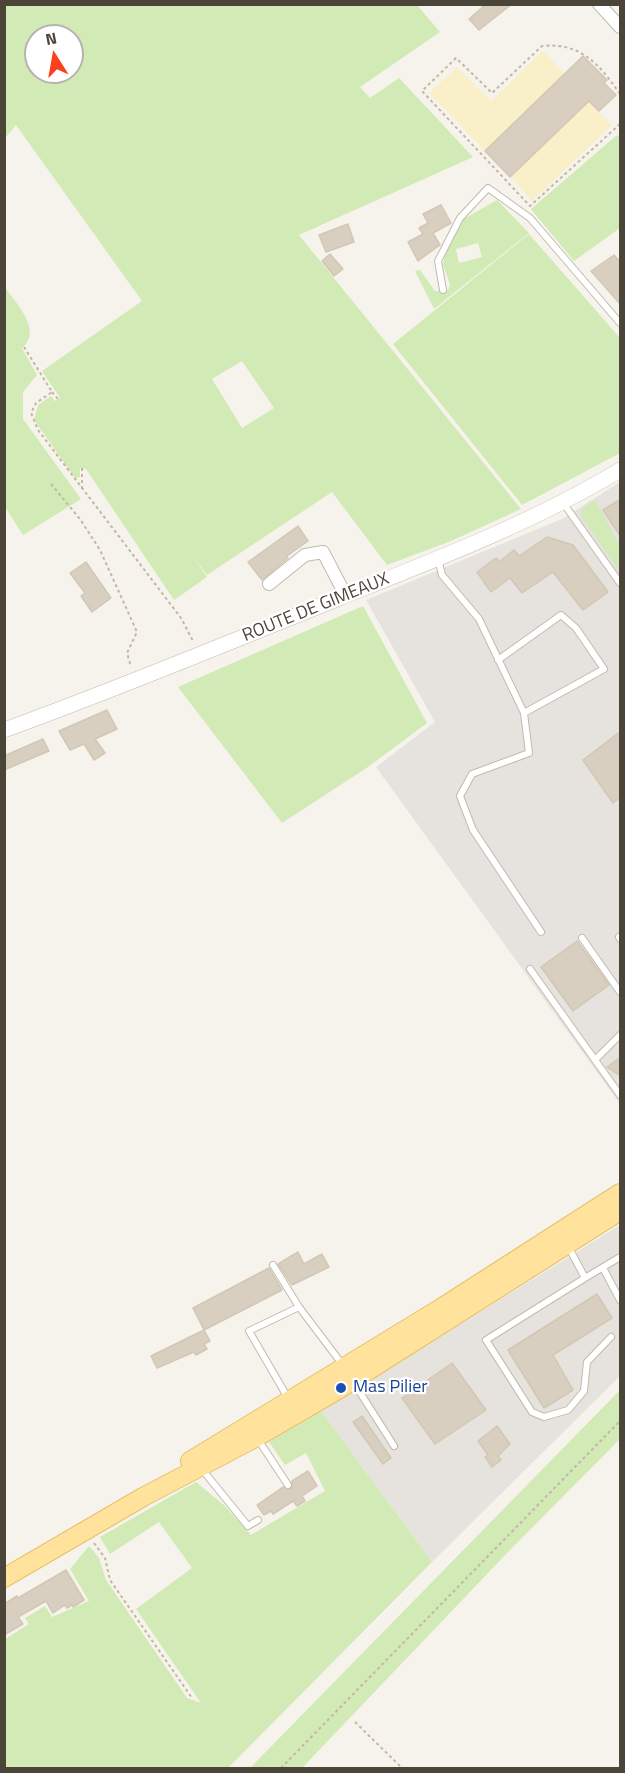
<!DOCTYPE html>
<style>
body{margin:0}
#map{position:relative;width:625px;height:1773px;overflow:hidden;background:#f6f3ec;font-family:"Titillium Web",sans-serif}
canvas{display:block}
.frame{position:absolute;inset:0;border:6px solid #4b4439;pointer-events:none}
.north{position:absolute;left:24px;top:24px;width:60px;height:60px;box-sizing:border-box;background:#fff;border:2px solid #b7b4b0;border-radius:50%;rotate:349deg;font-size:16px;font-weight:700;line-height:24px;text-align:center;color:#4b4439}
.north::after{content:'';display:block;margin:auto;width:21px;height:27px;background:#fc3f1d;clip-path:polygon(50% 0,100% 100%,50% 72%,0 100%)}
</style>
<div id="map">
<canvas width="625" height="1773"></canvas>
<div class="frame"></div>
<div class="north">N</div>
</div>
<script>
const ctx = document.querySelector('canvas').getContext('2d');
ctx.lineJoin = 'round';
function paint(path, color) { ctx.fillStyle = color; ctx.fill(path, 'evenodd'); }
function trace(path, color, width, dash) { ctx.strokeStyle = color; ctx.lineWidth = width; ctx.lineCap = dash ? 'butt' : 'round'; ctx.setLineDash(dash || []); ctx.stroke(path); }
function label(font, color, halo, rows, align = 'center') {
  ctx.font = font + ' "Titillium Web",sans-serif'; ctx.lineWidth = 4.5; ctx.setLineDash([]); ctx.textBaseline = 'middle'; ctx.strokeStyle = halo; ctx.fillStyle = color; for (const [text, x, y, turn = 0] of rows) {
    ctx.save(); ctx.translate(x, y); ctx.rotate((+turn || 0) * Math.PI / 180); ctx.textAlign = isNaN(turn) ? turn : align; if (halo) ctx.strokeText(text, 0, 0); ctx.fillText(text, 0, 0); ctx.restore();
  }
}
const industrial = new Path2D(`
 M620,482V1104L376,767L435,722L366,600L562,519Z
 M620,1225V1376L432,1562L321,1411Z`);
const green = new Path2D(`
 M4,5H417L440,32L360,87L370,98L399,78L473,157L299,235L521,509L451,541L387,565L332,492L207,575L193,556L207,577L174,600L86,469L80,468V477L75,478L34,420L38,405L51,396L55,401L60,398L42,371L142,301L16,125L5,138ZM36,36H72V72H36ZM242,361L274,408L242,428L212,379Z
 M617,135L620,139V228L574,261L531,209Z
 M497,200L529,233L434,309L415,271L420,270L435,291L448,290L450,285L443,264L446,251L462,220ZM478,243L482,257L459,263L456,249Z
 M529,234L620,338V453L522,505L393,344Z
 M5,287C16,304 43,330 22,348L37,375L23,392V419L81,499L23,535L5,507Z
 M595,500L620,546V572L580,515L582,509Z
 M363,606L427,723L368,767L282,823L178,687Z
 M620,1390V1439L510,1550L302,1768H250Z
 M321,1411L432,1562L228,1768H5V1639L29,1624L25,1618L45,1606L52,1617L89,1601L70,1569L89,1546L99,1558L106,1580L187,1698L201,1703L136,1609L192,1568L159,1522L110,1554L100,1537L196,1482L225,1506L251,1535L325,1491L306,1453L285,1465L269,1442Z`);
const sand = new Path2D(`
 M543,51L565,74L485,151L429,93L457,67L491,101Z
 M589,101L612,125L532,201L510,177Z`);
const building = new Path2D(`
 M486,4H512L479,30L469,19Z
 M583,56L607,80L604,83L616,95L599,111L589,101L510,177L485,151Z
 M441,205L451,223L433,233L440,245L418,261L408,242L423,234L419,228L428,223L423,214Z
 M348,224L354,242L326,252L319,235Z
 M330,254L343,269L334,276L322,261Z
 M614,255L621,263V305L591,271Z
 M621,499V537L603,510Z
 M298,526L308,541L287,556L288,558L262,580L248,562Z
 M547,537L573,545L608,592L583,610L553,572L522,593L510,578L491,592L477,572L496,558L499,562L514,550L519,556Z
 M86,562L111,598L92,612L81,596L85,593L70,573Z
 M107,710L117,729L95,739L105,753L94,760L84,744L70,750L59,731Z
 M621,731V797L613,803L583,760Z
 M43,739L49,751L4,770V756Z
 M577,941L609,985L573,1011L541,967Z
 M621,1057V1076L607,1067Z
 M298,1252L304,1264L322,1254L329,1267L292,1285L278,1264Z
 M269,1268L282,1290L204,1330L210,1341L204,1344L207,1349L196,1355L194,1352L157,1368L151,1356L204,1330L193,1308Z
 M597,1294L612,1318L553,1355L573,1390L544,1408L508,1350Z
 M452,1363L486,1410L435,1444L402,1398Z
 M362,1416L391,1458L383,1464L353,1422Z
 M497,1426L510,1444L498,1456L501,1460L492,1467L485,1457L488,1455L478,1441Z
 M308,1471L317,1486L302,1496L305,1501L297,1506L293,1501L273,1514L271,1511L264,1515L257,1505L283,1487L291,1489L292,1481Z
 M66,1570L84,1600L73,1607L72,1605L67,1608L65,1605L53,1613L46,1601L18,1617L23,1624L4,1635V1604L17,1596L18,1598Z`);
const path = new Path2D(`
 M620,94C600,65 581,42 542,46L492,93L456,58L422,91L530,206L620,124
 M24,347L52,392L36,403L31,413L38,430L181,618L193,641
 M52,392L58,399
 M51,484L80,519L100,550L137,632L127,653L131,667
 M82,489V468
 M94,1543L105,1558L110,1580L192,1698
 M355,1722L402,1768
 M281,1768L620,1421`);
const service = new Path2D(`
 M443,290L438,261L460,218L488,188L530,218L620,323
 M564,504L620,583
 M438,558L442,575L479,619L524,713L529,753L472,774L460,796L473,830L541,932
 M498,660L561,615L576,628L604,669L524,713
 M619,937L620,939
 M582,938L620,992
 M530,969L595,1060
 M620,1035L595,1060L620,1095
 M568,1246L585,1278L486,1340L532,1412L544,1417L568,1410L584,1391L587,1362L611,1337
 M273,1265L299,1307L249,1331L288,1398
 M603,1268L620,1300
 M585,1278L620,1257
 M299,1307L342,1364
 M354,1383L394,1446
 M257,1438L288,1485
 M201,1468L248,1526L258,1520`);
const minor = new Path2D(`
 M599,4L620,27
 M269,584L305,555L323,552L346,596`);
const tertiary = new Path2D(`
 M4,730C117,689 228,643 339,598C435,560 532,523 620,470`);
const primary = new Path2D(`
 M190,1461L441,1308L620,1193
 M4,1578L143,1497L257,1437L341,1388L620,1211`);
const markers = [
 [341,1388,6,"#1a4fb4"]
];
const streetNames = [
 ["ROUTE DE GIMEAUX",316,608,-22]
];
const transitNames = [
 ["Mas Pilier",353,1388]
];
paint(industrial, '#e6e2dd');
paint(green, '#d2eab5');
paint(sand, '#f9efc9');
paint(building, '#d8cfc1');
trace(building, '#d3c7b4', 1.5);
trace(service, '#c2bbae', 8);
trace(minor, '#c2bbae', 14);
trace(tertiary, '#c2bbae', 16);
trace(primary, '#e6c16a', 20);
trace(path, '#c4b79f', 2, [3, 3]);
trace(service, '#fff', 6);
trace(minor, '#fff', 12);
trace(tertiary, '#fff', 15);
trace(primary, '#ffe39c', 18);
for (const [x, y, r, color] of markers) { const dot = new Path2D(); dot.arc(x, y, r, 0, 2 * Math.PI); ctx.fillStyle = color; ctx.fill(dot); trace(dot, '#fff', 2); }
label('18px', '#4b4439', '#fff', streetNames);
label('18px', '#164399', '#fff', transitNames, 'left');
</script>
